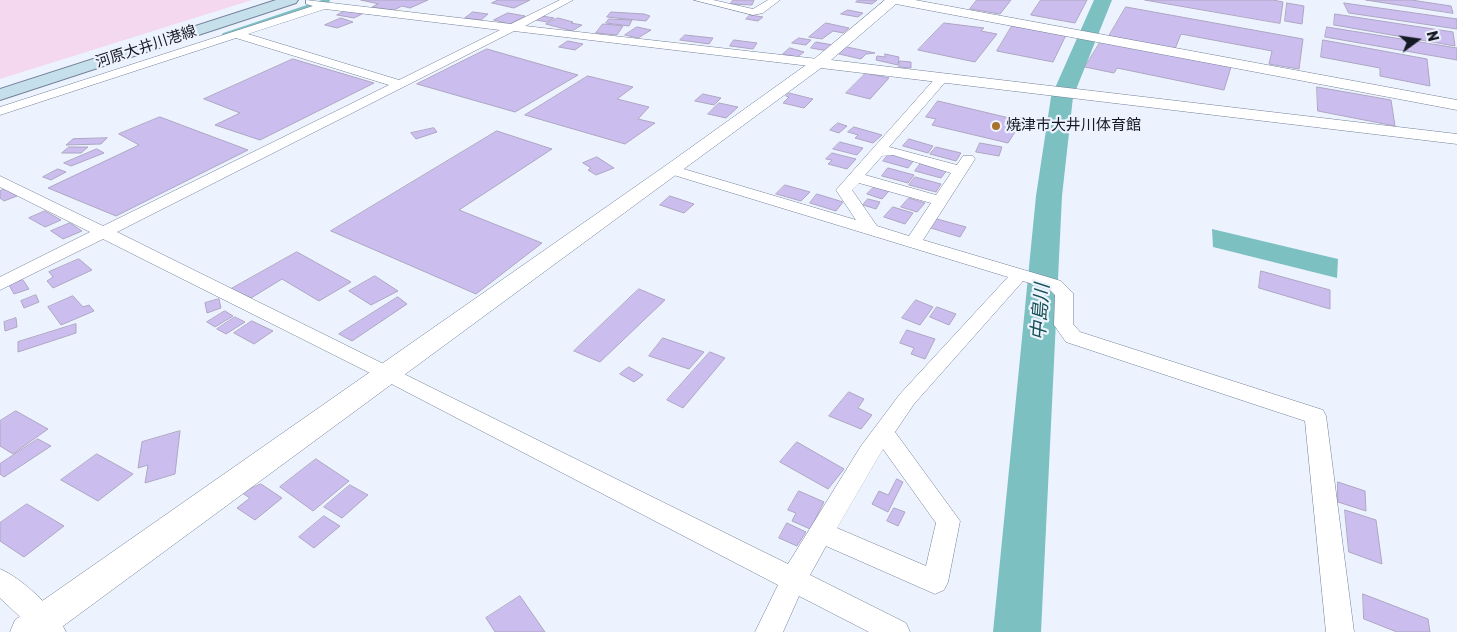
<!DOCTYPE html>
<meta charset="utf-8">
<style>
body{margin:0}
#map{position:relative;width:1457px;height:632px;overflow:hidden;background:#edf3fe;font-family:Rubik,sans-serif}
canvas{display:block}
.north{position:absolute;left:1392px;top:15px;width:50px;height:50px;-webkit-text-stroke:4px #edf3fe;paint-order:stroke;rotate:76deg;font-size:14px;font-weight:700;line-height:20px;text-align:center;color:#151923}
.north::after{content:'';display:block;margin:auto;width:18px;height:22px;background:#151923;clip-path:polygon(50% 0,100% 100%,50% 72%,0 100%)}
</style>
<div id="map">
<canvas width="1457" height="632"></canvas>
<div class="north">N</div>
</div>
<script>
const ctx = document.querySelector('canvas').getContext('2d');
ctx.lineJoin = 'round';
function paint(path, color) { ctx.fillStyle = color; ctx.fill(path, 'evenodd'); }
function trace(path, color, width, dash) { ctx.strokeStyle = color; ctx.lineWidth = width; ctx.lineCap = dash ? 'butt' : 'round'; ctx.setLineDash(dash || []); ctx.stroke(path); }
function label(font, color, halo, rows, align = 'center') {
  ctx.font = font + ' Rubik,"Noto Sans JP",sans-serif'; ctx.lineWidth = 4.5; ctx.setLineDash([]); ctx.textBaseline = 'middle'; ctx.strokeStyle = halo; ctx.fillStyle = color; for (const [text, x, y, turn = 0] of rows) {
    ctx.save(); ctx.translate(x, y); ctx.rotate((+turn || 0) * Math.PI / 180); ctx.textAlign = isNaN(turn) ? turn : align; if (halo) ctx.strokeText(text, 0, 0); ctx.fillText(text, 0, 0); ctx.restore();
  }
}
const green = new Path2D(`
 M0,0H252L0,79Z`);
const water = new Path2D(`
 M1212,229L1338,259L1337,278L1213,247Z`);
const stream = new Path2D(`
 M224,35L328,0`);
const river = new Path2D(`
 M1094,0H1112L1073,97L1062,196L1041,632H993L1036,196L1051,97Z`);
const building = new Path2D(`
 M361,0H428L410,8L402,6L394,10L372,7L378,4Z
 M498,0H530L514,8L492,3Z
 M733,0H754L752,5L731,4Z
 M858,0H877L872,4L856,2Z
 M977,0H1011L1000,14L970,9Z
 M1041,0H1087L1075,23L1031,15Z
 M1145,0H1273L1283,2L1280,23Z
 M1366,0H1411L1451,6L1453,13Z
 M1287,3L1304,6L1302,24L1285,21Z
 M1344,3L1457,19V29L1349,13Z
 M1126,7L1303,39L1299,69L1269,64L1272,51L1181,34L1175,49L1109,36Z
 M347,10L364,13L354,18L337,15Z
 M848,10L863,13L858,17L841,14Z
 M473,12L488,14L481,20L465,18Z
 M611,12L644,14L650,16L646,21L607,17Z
 M508,13L525,16L510,24L494,20Z
 M1335,14L1453,32L1455,46L1334,25Z
 M750,15L763,17L758,21L746,19Z
 M542,16L554,18L547,22L536,20Z
 M341,18L353,22L337,28L325,25Z
 M558,18L573,22L571,23L582,25L572,31L546,24Z
 M609,19L632,20L629,26L606,23Z
 M826,23L849,28L843,33L833,31L822,39L809,37Z
 M944,23L984,28L981,31L997,34L975,62L918,50Z
 M603,24L615,25L623,26L617,35L596,33Z
 M1012,26L1066,35L1053,62L997,51Z
 M637,27L651,30L638,38L625,35Z
 M1327,27L1457,48V60L1325,37Z
 M685,35L713,38L709,44L680,40Z
 M799,38L811,40L806,45L792,43Z
 M734,40L757,43L753,49L730,46Z
 M1323,40L1427,59L1430,86L1380,76V68L1321,57Z
 M568,41L583,44L575,50L559,47Z
 M1101,41L1231,67L1224,90L1117,68L1114,73L1085,67Z
 M816,42L833,45L828,51L811,48Z
 M847,47L875,53L866,54L861,59L839,54Z
 M790,48L804,52L797,57L783,54Z
 M487,49L578,75L515,112L417,84Z
 M885,54L899,57L898,65L876,60L877,56L885,57Z
 M293,59L374,83L260,140L215,125L240,113L204,99Z
 M900,61L911,62V68L899,67Z
 M866,73L889,78L870,99L846,93Z
 M588,76L633,87L617,99L649,107L638,119L655,123L625,144L525,115Z
 M1317,87L1391,100L1395,126L1318,111Z
 M789,93L813,99L804,108L783,103L789,97L786,96Z
 M703,94L721,98L714,105L695,101Z
 M938,101L1022,121L1008,143L932,125L936,119L926,117Z
 M719,103L738,107L726,118L708,114Z
 M160,117L248,150L116,216L48,188L139,145L119,134Z
 M838,123L847,126L839,133L830,130Z
 M854,127L882,135L873,143L855,138L858,135L848,132Z
 M434,128L437,132L416,139L411,133Z
 M497,131L552,149L459,210L542,243L476,294L331,231Z
 M107,138L101,144L66,145L73,139Z
 M909,139L933,146L928,153L903,146Z
 M840,142L863,148L857,155L833,149Z
 M980,143L1002,147L999,156L976,152Z
 M69,147H88L81,153H62Z
 M936,147L961,153L956,161L930,154Z
 M97,149L104,153L71,166L64,163Z
 M832,153L856,159L847,169L828,164L832,160L826,159Z
 M889,154L914,160L908,168L883,161Z
 M597,157L614,168L596,175L588,170L591,168L583,163Z
 M921,163L947,170L941,178L915,171Z
 M888,168L914,175L908,183L882,176Z
 M58,169L66,172L51,180L43,177Z
 M915,177L941,184L936,192L909,185Z
 M785,185L810,192L801,201L776,194Z
 M875,186L889,191L882,199L867,194Z
 M5,189L17,196L4,201L0,198V191Z
 M817,194L843,202L836,211L810,203Z
 M670,196L694,204L684,213L660,205Z
 M909,198L925,203L917,212L901,207Z
 M868,199L880,202L876,209L863,205Z
 M893,207L913,213L905,224L884,217Z
 M45,211L61,220L45,227L29,218Z
 M937,219L966,227L960,237L931,228Z
 M70,223L82,231L63,239L51,231Z
 M297,252L351,282L319,301L282,279L251,298L231,289Z
 M79,259L92,270L53,288L47,281L53,277L49,272Z
 M1261,271L1330,290V309L1259,288Z
 M375,276L398,291L371,305L349,291Z
 M23,280L29,289L14,294L9,285Z
 M639,289L665,300L600,362L574,351Z
 M36,295L39,302L24,308L21,301Z
 M73,296L83,307L89,305L94,311L61,325L48,307Z
 M398,297L407,304L352,341L339,334Z
 M219,299L221,308L207,313L205,303Z
 M916,300L933,307L920,325L902,318Z
 M937,307L956,314L949,325L930,317Z
 M225,311L233,316L215,327L207,322Z
 M235,317L245,322L226,334L217,329Z
 M16,318L17,327L5,331L4,322Z
 M252,321L273,331L254,344L234,333Z
 M76,324V333L18,352V342Z
 M907,330L935,339L925,359L911,354L914,348L900,343Z
 M663,338L704,352L689,369L649,356Z
 M710,352L725,358L683,408L667,400Z
 M629,367L643,375L634,382L620,374Z
 M849,392L864,399L858,408L872,415L861,429L829,416Z
 M16,411L48,429L13,454L0,446V421Z
 M180,431L175,474L145,483L148,465L138,468L142,442Z
 M38,439L51,446L4,477L0,474V464Z
 M797,442L844,469L828,489L780,462Z
 M97,454L133,474L98,501L61,480Z
 M316,459L349,481L313,511L280,487Z
 M897,479L903,482L888,512L872,504L879,491L888,495Z
 M1338,482L1365,491L1366,511L1338,502Z
 M261,484L282,498L255,520L237,508L250,498L242,493Z
 M350,485L368,495L342,518L324,507Z
 M799,491L824,502L810,529L792,521L796,513L788,510Z
 M27,504L64,526L24,557L0,541V523Z
 M894,508L905,512L898,526L887,521Z
 M1345,510L1376,520L1382,564L1349,552Z
 M324,516L340,526L314,548L299,537Z
 M787,523L806,532L797,546L779,538Z
 M1363,594L1428,619L1430,632H1397L1364,619Z
 M520,596L545,632H495L486,618Z`);
const minor = new Path2D(`
 M306,0L511,24L560,0H573L525,26L818,59L824,63L818,67L514,31L117,232L788,564L861,446L900,394L1008,277L667,173L665,170L672,166L677,167L856,220L836,190L939,74H947L949,77L947,80L889,147L957,165L963,156H973L975,159L923,240L1061,281L1073,293V324L1080,332L1323,410L1326,416L1354,632H1326L1305,421L1066,342L1054,325L1055,295L1049,289L1023,281L914,404L895,432L960,521L948,582L944,590L935,594L826,546L810,575L906,623L910,632H869L799,596L783,632H755L778,585L380,378L103,239L0,290V277L90,232L0,187V176L103,226L389,85L236,38L0,115V107L313,6L306,4ZM325,9L500,30L399,80L248,34ZM893,155L951,173L936,195L865,175L882,156ZM859,183L931,203L909,236L877,226L852,190ZM883,449L936,523L926,566L837,528Z
 M694,0H713L753,9L768,0H780L763,13L753,15Z
 M0,569C22,578 56,610 66,632H36L0,598Z`);
const tertiary = new Path2D(`
 M885,0H915L1457,100V110L896,4L831,60L1457,134V144L821,68L55,632H10L15,620L665,166L813,60Z`);
const secondary = new Path2D(`
 M276,0H298L296,3L0,100V89Z`);
const markers = [
 [996,126,5,"#a9712e"]
];
const farStreetnames = [
 ["河原大井川港線",146,47,-18]
];
const farPoinames = [
 ["焼津市大井川体育館",1006,126]
];
const waterNames = [
 ["中島川",1041,312,-86]
];
paint(green, '#f3d8f0');
paint(water, '#7cc0c2');
trace(stream, '#7cc0c2', 4);
paint(river, '#7cc0c2');
paint(building, '#cbbeef');
trace(building, '#ada6c2', 1);
trace(minor, '#748099', 1);
trace(tertiary, '#748099', 1);
trace(secondary, '#748099', 2);
paint(minor, '#fff');
paint(tertiary, '#fff');
paint(secondary, '#c6e0eb');
for (const [x, y, r, color] of markers) { const dot = new Path2D(); dot.arc(x, y, r, 0, 2 * Math.PI); ctx.fillStyle = color; ctx.fill(dot); trace(dot, '#edf3fe', 2); }
label('15px', '#151923', '#edf3fe', farStreetnames);
label('15px', '#151923', '#edf3fe', farPoinames, 'left');
label('italic 19px', '#145052', '#edf3fe', waterNames);
</script>
